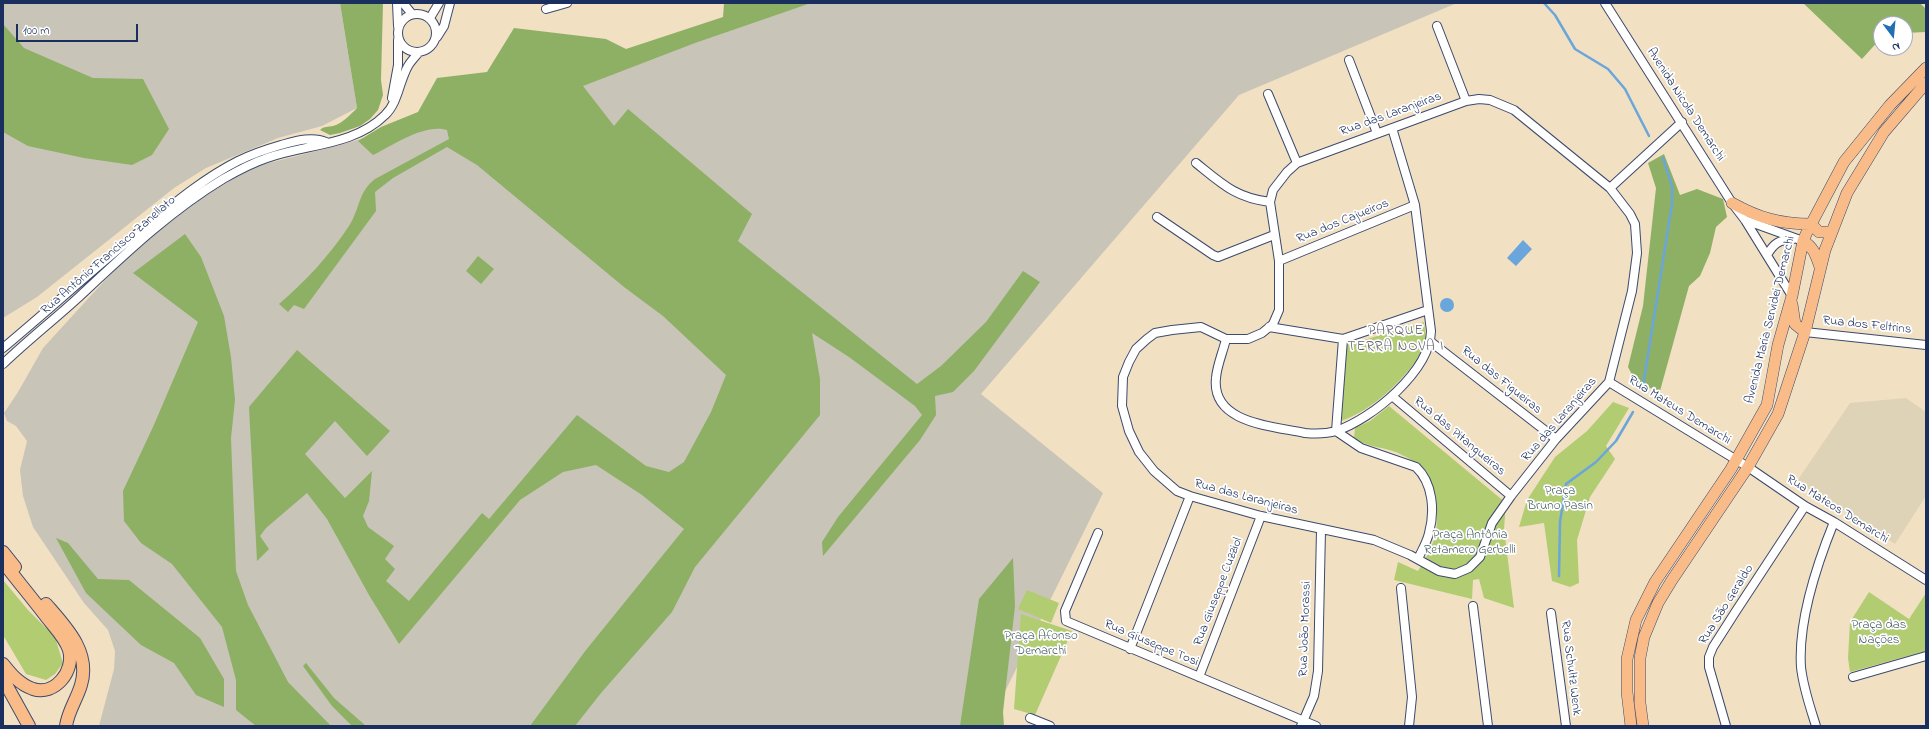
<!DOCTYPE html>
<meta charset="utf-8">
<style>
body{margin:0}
#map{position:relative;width:1929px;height:729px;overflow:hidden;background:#f2e0c3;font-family:"Indie Flower",sans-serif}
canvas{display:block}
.frame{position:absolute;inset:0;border:4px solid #1b2f5e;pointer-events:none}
.north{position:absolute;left:1873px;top:16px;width:40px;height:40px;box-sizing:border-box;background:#fff;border:1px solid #a4acbf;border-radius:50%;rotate:164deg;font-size:11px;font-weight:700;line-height:16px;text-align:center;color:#1b2f5e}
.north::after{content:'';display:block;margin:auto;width:14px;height:18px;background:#1f6fb2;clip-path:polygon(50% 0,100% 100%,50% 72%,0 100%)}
.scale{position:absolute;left:16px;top:24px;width:122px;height:18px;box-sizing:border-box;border:2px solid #1b2f5e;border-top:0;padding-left:5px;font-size:12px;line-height:14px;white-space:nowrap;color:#1b2f5e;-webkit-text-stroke:3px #fff;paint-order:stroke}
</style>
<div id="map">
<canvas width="1929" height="729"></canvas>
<div class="frame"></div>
<div class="north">N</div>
<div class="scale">100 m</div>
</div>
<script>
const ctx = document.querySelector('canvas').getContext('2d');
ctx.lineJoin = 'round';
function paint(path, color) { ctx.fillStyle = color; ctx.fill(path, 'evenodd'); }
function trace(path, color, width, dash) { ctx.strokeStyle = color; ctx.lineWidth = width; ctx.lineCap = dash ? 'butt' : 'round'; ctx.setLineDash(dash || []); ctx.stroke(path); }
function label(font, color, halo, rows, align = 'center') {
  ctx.font = font + ' "Indie Flower",sans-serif'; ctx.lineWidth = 3.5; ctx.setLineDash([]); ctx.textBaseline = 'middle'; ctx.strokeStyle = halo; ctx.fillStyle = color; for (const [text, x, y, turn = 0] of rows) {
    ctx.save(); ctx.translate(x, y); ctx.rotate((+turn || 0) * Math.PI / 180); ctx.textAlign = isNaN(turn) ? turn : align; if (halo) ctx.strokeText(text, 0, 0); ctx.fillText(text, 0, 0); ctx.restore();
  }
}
const built = new Path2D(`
 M1906,398L1926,412V496L1895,544L1797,481L1850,403Z`);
const industrial = new Path2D(`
 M3,3H340L357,108L322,126L278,138L206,168L174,188L37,297L3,318Z
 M811,3H1457L1239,95L981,394L1103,493L988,726H99L114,669L115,651L108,630L84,603L33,527L23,496L20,470L27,441L16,426L7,421L4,413L18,392L43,348L118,266L182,210L253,167L344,144Z`);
const green = new Path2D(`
 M1424,322L1427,346C1407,376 1376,409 1341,421L1340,413L1347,345Z
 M1613,402L1629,408L1606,446L1615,459L1590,497L1577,540L1579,583L1570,587L1552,581L1544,523L1519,527L1527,500L1555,457L1587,431Z
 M1389,406L1506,503L1504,529L1514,608L1484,598L1479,579L1473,580L1472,599L1394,580L1398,562L1418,571C1424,561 1430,551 1434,540C1441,516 1436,487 1420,467C1416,462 1406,457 1400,454C1384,446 1371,449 1354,438L1355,428L1370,421Z
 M3,580L28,610L55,637L63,663L55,674L46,680L26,674L3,635Z
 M1027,590L1059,603L1051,623L1018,609Z
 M1869,592L1909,619L1926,593V651L1850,672L1848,658L1850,622Z
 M1021,614L1072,631L1035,715L1014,709Z`);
const forest = new Path2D(`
 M340,3H383L381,80L383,95L378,110L370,119L360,126L340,133L330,135L320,130C324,126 328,127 333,126C343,123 350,115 357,108Z
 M724,3H811L695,43L583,86L614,126L628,109L752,214L738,241L917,384L941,366L986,322L1023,271L1040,282L974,371L953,392L935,396L936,415L920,440L823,556L822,542L838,517L922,415L915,406L849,357L812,333L820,379V415L695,567L672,612L601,693L575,726H530L586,650L684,529L642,495L596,465L563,472L520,500L399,644L369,595L327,519L307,493L266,528L260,536L269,549L257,561L249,407L297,350L390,431L367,456L335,421L305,454L345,498L372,471L369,501L363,516L368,527L394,546L385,559L395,569L386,581L409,601L482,513L489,519L577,415L646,466L669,472L684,462L711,412L726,375L663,316L624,287L477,165L447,147L393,178L375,192L376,211L304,309L294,305L288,312L279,304C305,282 330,255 349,226C360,209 358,192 375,179L449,139L447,130C425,123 393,145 373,155L358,141L381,127L418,112L437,78L487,72L514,28L606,39L626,49L723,17Z
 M1803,3H1920L1926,9V32L1905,33V24H1881V38L1862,59Z
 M3,24L24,48L93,78L143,79L169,129L152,155L132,165L84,158L28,146L3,132Z
 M1664,154L1680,195L1697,189L1723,199L1727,217L1716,227L1710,253L1700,276L1689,286L1660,391L1637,384L1628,367L1643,306L1656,188L1648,163Z
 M185,234L201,257L224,316L231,357L235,400L231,438L236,571L248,605L288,682L331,726H256L236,710V680L222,627L172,564L141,543L124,521L123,491L153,427L198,322L133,273Z
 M478,256L494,269L481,284L466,271Z
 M56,538L68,543L98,579L129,580L200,638L224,679V707L196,695L174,663L141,645L86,593Z
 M1013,558L1015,606L1003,712L1004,726H960L979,599Z
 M306,663L334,698L366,726H352L332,706L303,666Z`);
const water = new Path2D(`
 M1523,240L1532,249L1516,266L1507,258Z
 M1440 305a7 7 0 1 1 14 0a7 7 0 1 1-14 0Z`);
const stream = new Path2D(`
 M1544,3L1555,15L1575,49L1608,69L1625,89L1649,136
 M1643,386L1672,204V186L1663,158
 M1559,576L1560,522L1566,484L1596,462L1616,441L1633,412`);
const minor = new Path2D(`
 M397,3L398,26
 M403,3L412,14
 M1605,3L1732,203L1745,220L1792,296
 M546,9L567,3
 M398 33a19 19 0 1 1 38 0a19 19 0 1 1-38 0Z
 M430,18L439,3
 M1437,26L1466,101
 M437,37L444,26L450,3
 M1349,60L1377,133
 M1268,94L1297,163
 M392,98L398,65V40
 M1479,99L1490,100L1514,110L1610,188L1630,214L1635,224L1637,253L1632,291L1609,382L1556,439L1511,496L1492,523L1480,557L1469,568L1455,574L1439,571L1410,555L1374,540L1261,516L1190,496L1177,491L1154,471L1139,452L1129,431L1122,406L1123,377L1129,362L1136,349L1147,339L1155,333L1172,330L1201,327L1226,339H1248L1262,333L1273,324L1279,310V261L1270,202L1273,190L1287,172L1297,163L1466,101Z
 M1196,163C1222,184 1236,198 1270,202
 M1610,188L1682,122
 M1157,217L1213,255L1218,257L1274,235
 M1745,220L1803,241
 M1767,255C1774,243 1779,240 1793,239
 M1279,261L1415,205
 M1269,327L1343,339L1428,310
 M1805,332L1926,345
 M1226,339C1223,352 1217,365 1216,378C1211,424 1274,426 1305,433C1315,434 1326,434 1336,431C1372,419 1430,371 1431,331L1415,205L1392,128
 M1431,342L1556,439
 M3,348C52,307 99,264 149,224C177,201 206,177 238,161C252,154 267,149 281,145C296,141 312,136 326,142
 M3,364C28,340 55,319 80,296C125,254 170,211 223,179C237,171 252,163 267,158C306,144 354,146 385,115C398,103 399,82 408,66C411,61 415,57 419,52
 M1609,382L1748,467L1805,506L1834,522L1926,580
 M1392,396L1511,496
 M1336,431L1361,448L1416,467C1433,483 1435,511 1429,533C1427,542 1422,550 1418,559
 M1336,431L1343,339
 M1098,533L1065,611L1066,621L1316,726
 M1401,588L1412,697L1409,726
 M1473,606L1488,726
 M1551,613L1566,726
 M1130,649L1190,496
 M1199,677L1261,516
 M1853,677L1926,656
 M1030,718L1050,726
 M1301,726L1314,696L1318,671L1321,530
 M1726,726L1709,667V657L1713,647L1736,611L1805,506
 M1816,726C1810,707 1803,687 1801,667C1798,622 1817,564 1834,522`);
const major = new Path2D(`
 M1732,203C1759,218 1780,224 1811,224L1819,232H1832
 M1803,241C1814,247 1816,256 1820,267
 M1792,304L1795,324L1805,332
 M1631,726L1627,692V659L1636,620L1655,582L1731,469L1767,405L1778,345L1792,296L1803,241L1807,232L1844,162L1890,105L1926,68
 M1643,726L1640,703V658L1644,637L1658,603L1672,580L1748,467L1778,414L1805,332L1825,250L1847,193L1884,132L1926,83`);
const highway = new Path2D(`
 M3,552L15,567
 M3,562C17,580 31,597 45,615C53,626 65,637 69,650C75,671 55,696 33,689C19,684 11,674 3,664
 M46,604C66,627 91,652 81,685C77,699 68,711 66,726
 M3,679L29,726`);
const streetNames = [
 ["Avenida Nicola Demarchi",1685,105,57],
 ["Rua das Laranjeiras",1391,115,-20],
 ["Rua dos Cajueiros",1343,222,-22],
 ["Rua Antônio Francisco Zanellato",109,256,-41],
 ["Avenida Maria Servidei Demarchi",1771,320,-76],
 ["Rua dos Feltrins",1867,326,6],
 ["Rua das Figueiras",1501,381,39],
 ["Rua Mateus Demarchi",1679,411,32],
 ["Rua das Laranjeiras",1560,420,-49],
 ["Rua das Pitangueiras",1459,437,40],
 ["Rua das Laranjeiras",1246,498,15],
 ["Rua Mateos Demarchi",1837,510,32],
 ["Rua Giuseppe Cuzziol",1219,592,-69],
 ["Rua São Geraldo",1727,605,-58],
 ["Rua João Morassi",1306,629,-88],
 ["Rua Giuseppe Tosi",1151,644,23],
 ["Rua Schultz Wenk",1570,668,83]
];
const parkNames = [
 ["Praça",1560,492],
 ["Bruno Pasin",1560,507],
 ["Praça Antônia",1470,536],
 ["Retamero Gerbelli",1470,551],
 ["Praça das",1879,626],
 ["Nações",1879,641],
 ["Praça Afonso",1041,637],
 ["Demarchi",1041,652]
];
const neighbourhoodNames = [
 ["PARQUE",1396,332],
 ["TERRA NOVA I",1396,348]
];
paint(built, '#ded3b6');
paint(industrial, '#c8c4b8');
paint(green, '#b2cc72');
paint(forest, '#8db064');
paint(water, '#6aa6db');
trace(stream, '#6aa6db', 2.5);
trace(minor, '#3b4a6d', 10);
trace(major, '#3b4a6d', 12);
trace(highway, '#3b4a6d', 14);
trace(minor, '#fff', 8);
trace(major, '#f9bc89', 11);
trace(highway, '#f9bc89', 12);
label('13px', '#1b2f5e', '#fff', streetNames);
label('13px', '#485e64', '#fff', parkNames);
ctx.letterSpacing = '1px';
label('14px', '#615e70', '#fff', neighbourhoodNames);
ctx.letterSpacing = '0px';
</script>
